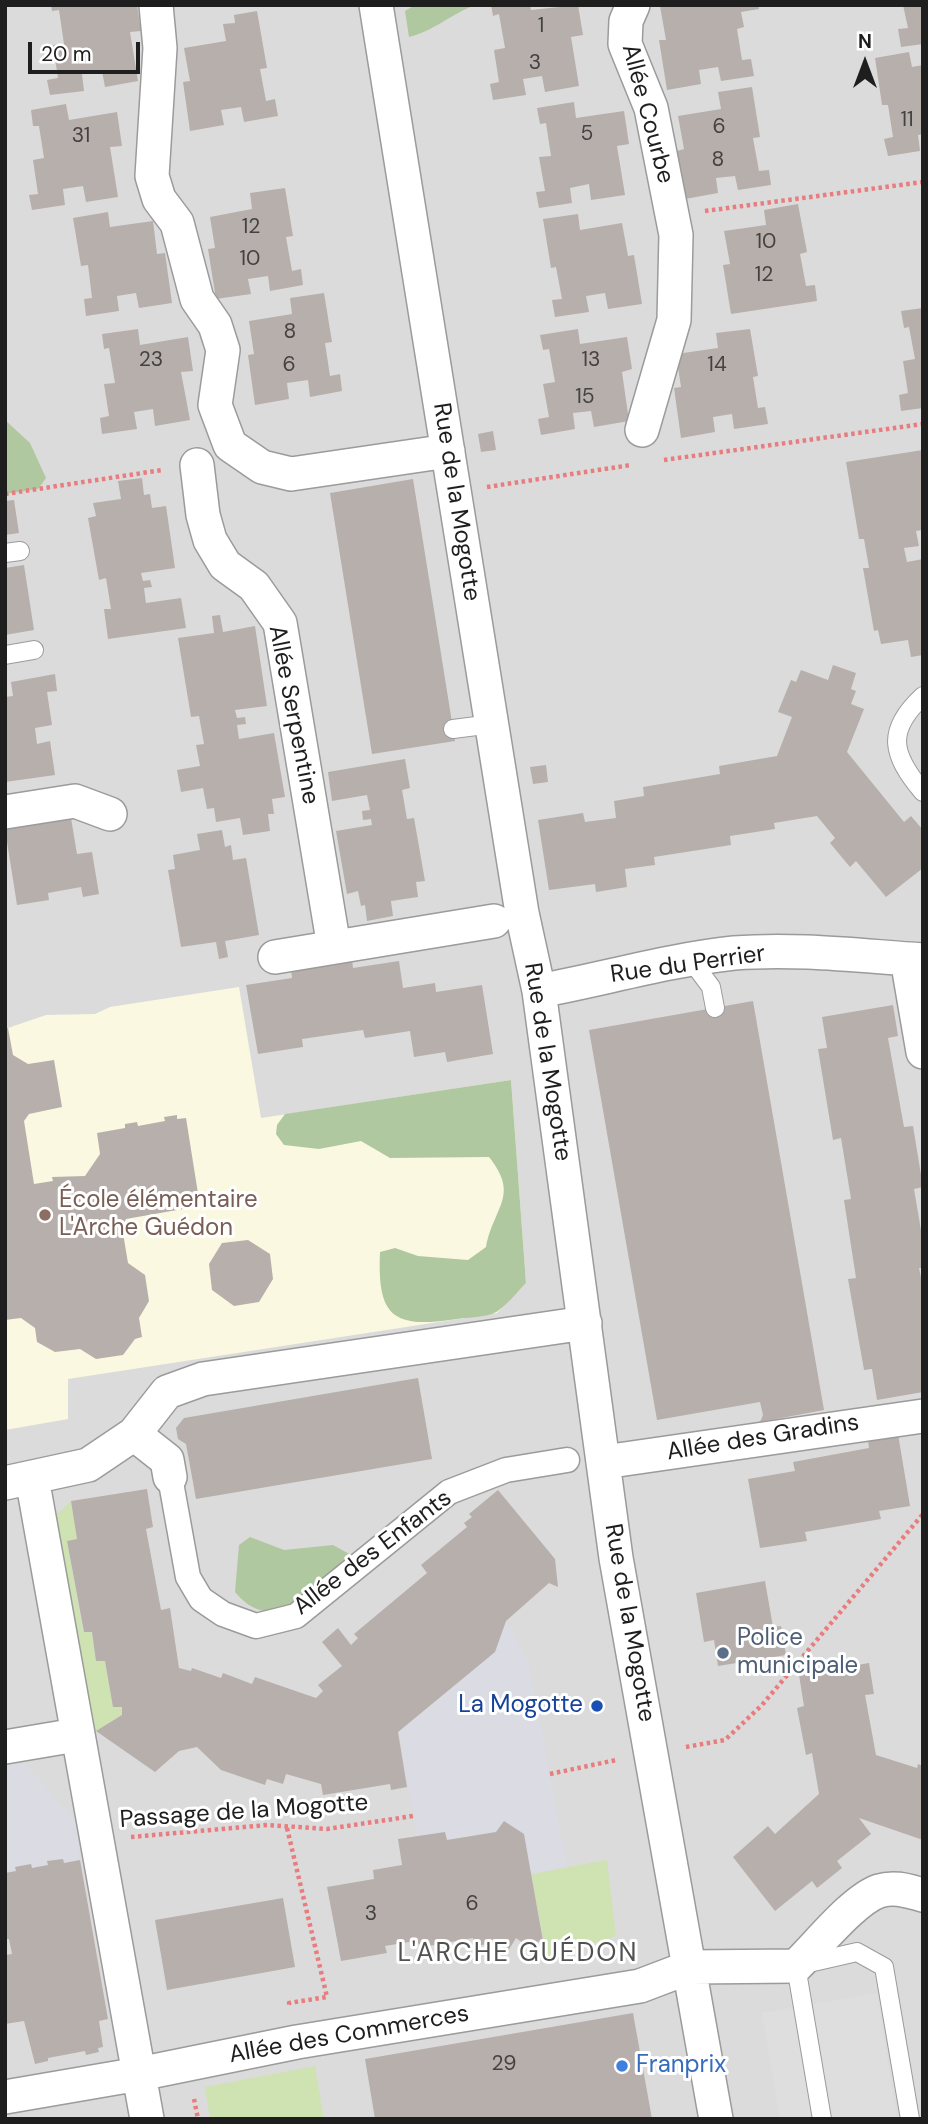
<!DOCTYPE html>
<meta charset="utf-8">
<style>
body{margin:0}
#map{position:relative;width:928px;height:2124px;overflow:hidden;background:#eeeae5;font-family:"DM Sans",sans-serif}
canvas{display:block}
.frame{position:absolute;inset:0;border:7px solid #1e1e1e;pointer-events:none}
.north{position:absolute;left:830px;top:28px;width:70px;height:70px;-webkit-text-stroke:5px #fff;paint-order:stroke;rotate:0deg;font-size:19px;font-weight:700;line-height:28px;text-align:center;color:#1e1e1e}
.north::after{content:'';display:block;margin:auto;width:24px;height:32px;background:#1e1e1e;clip-path:polygon(50% 0,100% 100%,50% 72%,0 100%)}
.scale{position:absolute;left:28px;top:42px;width:112px;height:32px;box-sizing:border-box;border:4px solid #1e1e1e;border-top:0;padding-left:9px;font-size:21px;line-height:24px;white-space:nowrap;color:#1e1e1e;-webkit-text-stroke:5px #fff;paint-order:stroke}
</style>
<div id="map">
<canvas width="928" height="2124"></canvas>
<div class="frame"></div>
<div class="north">N</div>
<div class="scale">20 m</div>
</div>
<script>
const ctx = document.querySelector('canvas').getContext('2d');
ctx.lineJoin = 'round';
function paint(path, color) { ctx.fillStyle = color; ctx.fill(path, 'evenodd'); }
function trace(path, color, width, dash) { ctx.strokeStyle = color; ctx.lineWidth = width; ctx.lineCap = dash ? 'butt' : 'round'; ctx.setLineDash(dash || []); ctx.stroke(path); }
function label(font, color, halo, rows, align = 'center') {
  ctx.font = font + ' "DM Sans",sans-serif'; ctx.lineWidth = 6; ctx.setLineDash([]); ctx.textBaseline = 'middle'; ctx.strokeStyle = halo; ctx.fillStyle = color; for (const [text, x, y, turn = 0] of rows) {
    ctx.save(); ctx.translate(x, y); ctx.rotate((+turn || 0) * Math.PI / 180); ctx.textAlign = isNaN(turn) ? turn : align; if (halo) ctx.strokeText(text, 0, 0); ctx.fillText(text, 0, 0); ctx.restore();
  }
}
const residential = new Path2D(`
 M5,5H923V2119H5Z`);
const education = new Path2D(`
 M239,987L261,1118L511,1080L526,1283L497,1313L68,1379V1419L5,1430V1029L46,1015L95,1014L110,1007Z`);
const grass = new Path2D(`
 M71,1501L77,1539L67,1541L83,1632H92L96,1661H105L113,1707H122V1715L96,1731L79,1710L54,1517Z
 M607,1860L616,1936L547,1959L531,1874Z
 M315,2066L324,2119H210L205,2087Z`);
const forest = new Path2D(`
 M415,5H475C451,14 434,31 409,37L405,11Z
 M5,420L30,443L46,478L38,489L5,494Z
 M511,1080L526,1283C517,1292 509,1303 499,1310C490,1318 468,1317 457,1319C393,1329 377,1317 380,1252L395,1248L418,1256L468,1260L486,1247C494,1206 520,1196 489,1157L390,1158L361,1141L319,1149L284,1145L276,1134L277,1125L285,1114Z
 M250,1537L284,1550L333,1545L353,1556C319,1584 275,1641 235,1592L239,1545Z`);
const parking = new Path2D(`
 M877,1993L897,2119H780L762,2013Z`);
const plaza = new Path2D(`
 M506,1621L529,1663L567,1867L531,1874L524,1835L504,1822L496,1832L447,1840L445,1832L417,1836L399,1732L495,1652Z
 M16,1752L83,1831L78,1844L80,1860L64,1863L62,1859L47,1861L48,1865L32,1868L31,1864L5,1873V1755Z`);
const building = new Path2D(`
 M51,5H137L141,31L130,32L138,81L105,87L102,71L82,74L84,91L50,95L47,80L58,78L53,45L64,44L59,10L52,11Z
 M491,5H530L531,10L578,5L583,35L571,37L579,86L545,92L542,76L523,79L526,95L493,100L490,84L499,82L494,50L505,48L499,14L493,16Z
 M758,5L759,9L741,12L744,27L737,29L742,60L751,59L754,76L721,81L718,67L699,70L701,84L667,90L659,40H666L660,6Z
 M903,5H923V44L901,47L898,29L908,28Z
 M257,11L267,68L260,69L266,101L275,99L278,116L244,122L241,107L221,110L224,125L190,131L183,82L190,81L184,48L226,41L223,24L235,23L234,15Z
 M909,52L912,67L923,65V134L918,135L920,151L888,156L884,139L893,137L888,105H882L875,58Z
 M752,87L760,137L753,138L759,171L769,170L771,185L738,190L735,176L716,178L718,193L685,199L677,151L684,149L678,116L721,109L718,92Z
 M574,102L576,118L624,111L629,144L617,146L625,195L591,200L589,184L570,188L572,203L539,208L536,192L545,191L539,157L551,156L546,123L540,124L537,108Z
 M66,104L69,120L117,112L122,146L110,147L118,197L86,202L83,186L63,189L65,205L32,210L29,195L38,194L33,160L44,158L39,126H33L31,110Z
 M285,188L293,236L286,237L292,271L301,269L303,285L270,291L268,276L248,279L251,294L216,299L208,249L215,248L210,217L252,209L250,193Z
 M798,204L807,252L800,254L806,286L815,285L817,301L731,314L723,265L730,264L724,231L766,225L764,210Z
 M108,212L110,227L153,221L157,254L165,253L172,303L139,308L136,293L117,296L119,311L86,316L84,299L92,298L88,265L81,266L73,218Z
 M578,214L580,230L622,223L628,256L634,255L642,304L608,309L605,293L586,296L589,312L555,317L552,300L562,299L556,267L551,268L543,219Z
 M324,293L332,342L325,343L330,376L340,374L342,391L310,397L308,380L287,383L289,399L255,405L248,355L254,354L249,321L292,314L290,298Z
 M923,308V408L901,411L899,395L908,393L903,361L915,359L909,327L904,328L901,311Z
 M138,329L140,345L188,337L193,371L181,372L190,420L155,426L153,409L134,412L137,429L102,434L100,418L109,416L104,384L115,383L109,348L104,349L102,334Z
 M578,329L580,344L627,337L632,369L622,372L629,421L594,427L591,411L573,413L575,429L541,435L538,419L549,417L543,384L555,382L549,349L543,350L540,335Z
 M750,329L758,376L753,377L758,408L765,407L768,424L734,429L732,414L713,417L715,432L681,438L674,388L681,387L676,354L718,348L716,333Z
 M493,431L496,450L481,452L478,434Z
 M923,450V530L916,531L919,546L904,548L907,562L923,559V655L911,657L908,640L881,644L878,630L874,631L863,568H869L864,539H859L846,462Z
 M142,478L144,495L150,494L152,508L166,506L175,568L141,573L143,581L150,580L152,587L144,588L146,603L181,598L186,628L108,639L104,609H111L106,578L99,580L88,518L96,516L93,503L121,499L118,481Z
 M413,479L455,741L372,754L330,493Z
 M14,500L19,533L5,535V501Z
 M24,565L34,630L5,635V568Z
 M220,615L223,632L255,626L267,706L235,710L237,718L245,717L246,724L237,725L239,739L274,733L285,797L272,799L274,814H268L270,831L243,835L240,818L216,822L214,808L207,809L203,788L181,792L177,770L200,766L196,745L204,744L199,716L191,717L178,638L214,633L212,616Z
 M833,665L856,673L851,689L856,691L851,704L864,709L847,752L904,822L911,816L923,830V868L886,897L856,861L850,867L830,843L835,838L817,816L774,823L775,829L730,836L731,845L654,857L655,865L625,869L627,887L596,892L595,884L549,890L538,820L583,813L585,822L616,818L614,801L644,796L643,787L720,774L719,766L777,756L792,717L778,712L791,680L796,682L801,670L828,680Z
 M55,674L57,691L47,692L52,725L35,728L37,744L50,741L55,775L5,782V697L13,696L11,682Z
 M405,759L410,788L402,790L407,819L414,818L425,881L416,882L418,897L391,901L393,916L367,921L365,905L361,906L358,891L347,894L336,831L372,825L371,819L363,820L362,811L370,810L367,795L332,801L328,772Z
 M546,765L548,782L533,784L530,767Z
 M70,812L77,854L92,852L99,894L83,897L81,887L48,893L49,900L17,905L5,829L37,824L36,818Z
 M222,830L225,847L231,845L233,860L246,858L259,935L225,941L228,957L219,959L216,942L181,947L168,870L175,869L173,855L200,850L197,834Z
 M352,960L353,968L399,961L403,988L435,983L436,992L482,985L493,1054L447,1062L445,1052L414,1057L410,1031L365,1038L363,1030L302,1039L303,1047L258,1054L246,985L292,978L291,969Z
 M753,1001L824,1410L760,1422L763,1415L760,1402L657,1420L589,1030Z
 M893,1005L898,1036L888,1038L904,1127L913,1126L923,1187L914,1189L923,1242V1268H919L923,1287V1392L877,1400L872,1369L864,1370L848,1279L856,1278L844,1200L851,1199L841,1138L833,1140L818,1049L827,1048L822,1017Z
 M8,1028L13,1055L28,1064L54,1060L62,1107L29,1114L24,1121L34,1184L53,1181L52,1177L85,1176L100,1154L97,1133L125,1128V1124L137,1122L138,1126L165,1121L164,1117L177,1115V1119L186,1118L200,1206L126,1219L122,1227L128,1263L145,1275L149,1301L139,1318L142,1337L135,1339L123,1355L96,1359L80,1349L55,1352L37,1342L35,1328L21,1318L5,1320V1029Z
 M248,1240L270,1254L273,1279L259,1302L234,1306L212,1290L209,1264L222,1243Z
 M418,1378L432,1459L196,1499L186,1444L178,1439L176,1428L184,1418Z
 M898,1434L910,1506L879,1511L881,1519L805,1532L807,1541L760,1548L748,1479L795,1471L793,1462L869,1448L868,1441Z
 M147,1489L153,1527L146,1529L161,1610L170,1608L179,1668L191,1671L192,1668L221,1678L223,1673L252,1684L255,1677L316,1698L323,1691L318,1685L342,1666L322,1642L338,1628L351,1645L358,1638L354,1634L427,1573L421,1565L467,1527L464,1523L472,1517L469,1514L498,1490L555,1559L558,1587L549,1583L506,1621L495,1652L398,1732L407,1787L391,1790L390,1784L323,1795L321,1784L286,1774L283,1784L267,1779L265,1785L221,1770L197,1747L179,1751L155,1772L96,1731L122,1715V1707H113L105,1661H96L92,1632H84L67,1541L77,1539L71,1501Z
 M765,1581L773,1627L781,1626L786,1655L718,1666L714,1640L704,1642L696,1593Z
 M869,1663L874,1694L865,1695L876,1755L917,1768L918,1764L923,1766V1840L859,1818L871,1834L837,1861L842,1868L817,1888L812,1881L775,1911L733,1857L768,1826L775,1834L819,1794L812,1753L806,1755L797,1708L804,1706L799,1675Z
 M504,1821L524,1834L543,1941L524,1944L516,1938L508,1951L496,1943L474,1946L473,1938L423,1947L415,1941L385,1946L387,1953L341,1961L327,1887L374,1879L373,1870L402,1865L398,1839L445,1832L447,1840L496,1832Z
 M63,1859L64,1863L80,1860L108,2019L99,2021L103,2047L98,2048L99,2052L86,2055L85,2051L48,2058V2061L35,2064L24,2021L5,2024V1955L12,1954L9,1939H5V1873L16,1871L15,1867L31,1864L32,1868L48,1865L47,1861Z
 M283,1898L295,1967L167,1990L155,1920Z
 M633,2013L652,2119H375L365,2059Z`);
const path = new Path2D(`
 M705,211L923,182
 M664,460L923,424
 M487,487L631,465
 M5,494L162,470
 M686,1747L725,1740L762,1705L923,1514
 M550,1774L616,1760
 M287,1828L327,1997L289,2003L290,2007
 M131,1837L267,1825L327,1829L413,1816
 M194,2099L198,2119`);
const service = new Path2D(`
 M5,553L20,551
 M5,655L34,650
 M923,696C885,731 892,755 923,792
 M453,729L492,724
 M691,960L711,987L715,1008
 M822,2119L796,1966L857,1952L884,1967L910,2119`);
const pedestrian = new Path2D(`
 M170,1477L188,1577L201,1599L223,1614L256,1626L296,1616L449,1492L506,1470L567,1460`);
const minor = new Path2D(`
 M156,5L160,48L152,176L159,199L177,223L197,299L215,325L223,350L215,405L230,445L262,467L291,474L448,451
 M376,5L522,913L539,991L616,1558L716,2119
 M633,5L626,21L625,44L651,108L676,235L674,320L642,430
 M197,465L203,515L210,540L225,565L254,586L280,623L334,947
 M5,812L75,801L110,814
 M275,957L494,921
 M907,959L923,1052
 M539,991C604,979 668,960 734,953C797,948 861,956 923,960
 M134,1434L167,1460L170,1477
 M604,1462L923,1416
 M32,1478L147,2119
 M5,1483L88,1465L134,1434L167,1392L203,1379L585,1323
 M5,1747L76,1735
 M5,2097L139,2074L297,2042L640,1986L690,1967L796,1966C817,1946 853,1900 879,1891C895,1886 908,1891 923,1895`);
const markers = [
 [45,1215,7,"#8d6e63"],
 [723,1653,7,"#5c6f8a"],
 [597,1706,7,"#1a4fb4"],
 [622,2066,7,"#3f7fe0"]
];
const numberNames = [
 ["1",541,26],
 ["3",535,63],
 ["11",907,120],
 ["6",719,127],
 ["5",587,134],
 ["31",81,136],
 ["8",718,160],
 ["12",251,227],
 ["10",766,242],
 ["10",250,259],
 ["12",764,275],
 ["8",290,332],
 ["23",151,360],
 ["13",591,360],
 ["6",289,365],
 ["14",717,365],
 ["15",585,397],
 ["6",472,1904],
 ["3",371,1914],
 ["29",504,2064]
];
const streetNames = [
 ["Allée Courbe",647,114,75],
 ["Rue de la Mogotte",456,502,81],
 ["Allée Serpentine",293,715,79],
 ["Rue du Perrier",688,965,-8],
 ["Rue de la Mogotte",547,1062,81],
 ["Allée des Gradins",763,1438,-9],
 ["Allée des Enfants",373,1553,-37],
 ["Rue de la Mogotte",629,1623,80],
 ["Passage de la Mogotte",244,1812,-4],
 ["Allée des Commerces",349,2035,-10]
];
const educationNames = [
 ["École élémentaire",59,1201],
 ["L'Arche Guédon",59,1229]
];
const serviceNames = [
 ["Police",737,1639],
 ["municipale",737,1667]
];
const transitNames = [
 ["La Mogotte",583,1706]
];
const shopNames = [
 ["Franprix",636,2066]
];
const neighbourhoodNames = [
 ["L'ARCHE GUÉDON",518,1954]
];
paint(residential, '#dcdbdb');
paint(education, '#fbf8e1');
paint(grass, '#cfe2b1');
paint(forest, '#b0c89f');
paint(parking, '#dedede');
paint(plaza, '#dadbe3');
paint(building, '#b7afab');
trace(service, '#9b9b9b', 20);
trace(pedestrian, '#9b9b9b', 27);
trace(minor, '#9b9b9b', 36);
trace(path, '#e87c7e', 4.5, [3.5, 3.5]);
trace(service, '#fff', 18);
trace(pedestrian, '#fff', 24);
trace(minor, '#fff', 33);
for (const [x, y, r, color] of markers) { const dot = new Path2D(); dot.arc(x, y, r, 0, 2 * Math.PI); ctx.fillStyle = color; ctx.fill(dot); trace(dot, '#fff', 2.5); }
label('21px', '#444241', null, numberNames);
label('24px', '#1e1e1e', '#fff', streetNames);
label('24px', '#785e54', '#fff', educationNames, 'left');
label('24px', '#4e5e75', '#fff', serviceNames, 'left');
label('24px', '#164399', '#fff', transitNames, 'right');
label('24px', '#366cbe', '#fff', shopNames, 'left');
ctx.letterSpacing = '2px';
label('26px', '#515151', '#fff', neighbourhoodNames);
ctx.letterSpacing = '0px';
</script>
